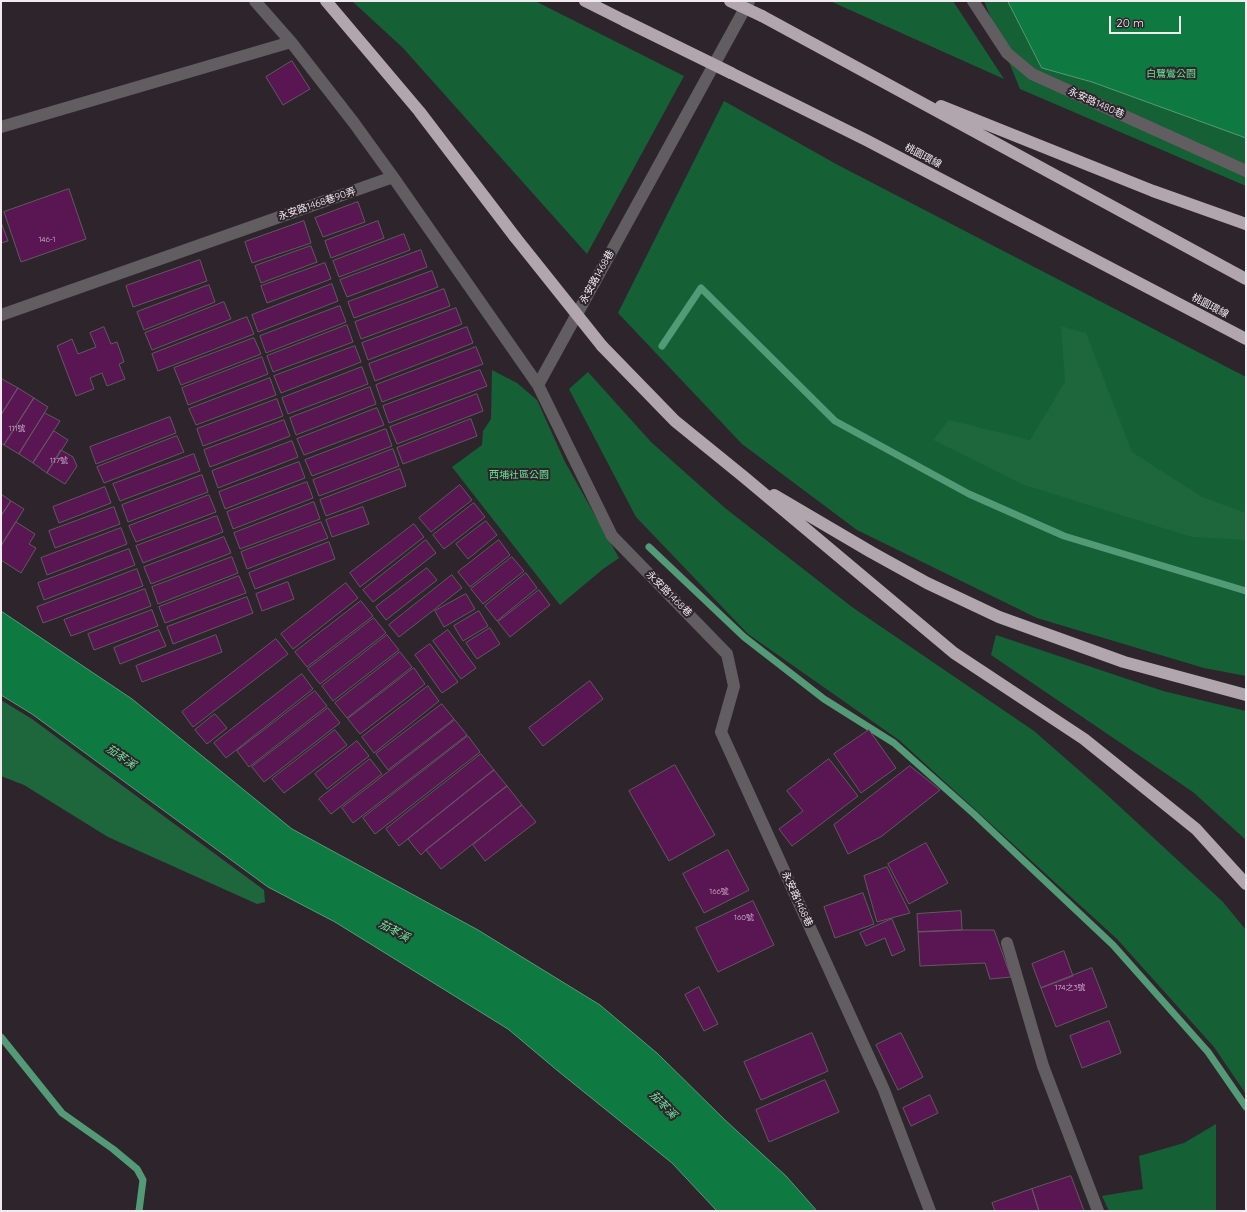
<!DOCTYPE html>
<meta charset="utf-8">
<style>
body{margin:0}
#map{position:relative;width:1247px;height:1212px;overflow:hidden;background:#2e252c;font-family:Quicksand,sans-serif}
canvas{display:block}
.frame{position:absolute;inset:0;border:2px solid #f1ebf0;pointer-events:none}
.scale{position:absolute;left:1109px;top:16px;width:72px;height:18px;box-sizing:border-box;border:2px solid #f1ebf0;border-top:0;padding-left:5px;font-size:12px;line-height:14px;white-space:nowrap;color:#f1ebf0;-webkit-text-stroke:3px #2e252c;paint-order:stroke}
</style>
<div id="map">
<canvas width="1247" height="1212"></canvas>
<div class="frame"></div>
<div class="scale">20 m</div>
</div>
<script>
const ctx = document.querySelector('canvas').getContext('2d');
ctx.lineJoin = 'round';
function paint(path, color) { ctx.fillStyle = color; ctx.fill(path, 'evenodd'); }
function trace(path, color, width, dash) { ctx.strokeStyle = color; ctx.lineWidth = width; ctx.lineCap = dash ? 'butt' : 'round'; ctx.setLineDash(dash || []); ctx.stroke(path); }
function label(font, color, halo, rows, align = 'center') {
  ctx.font = font + ' Quicksand,"Noto Sans TC",sans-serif'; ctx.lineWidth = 4; ctx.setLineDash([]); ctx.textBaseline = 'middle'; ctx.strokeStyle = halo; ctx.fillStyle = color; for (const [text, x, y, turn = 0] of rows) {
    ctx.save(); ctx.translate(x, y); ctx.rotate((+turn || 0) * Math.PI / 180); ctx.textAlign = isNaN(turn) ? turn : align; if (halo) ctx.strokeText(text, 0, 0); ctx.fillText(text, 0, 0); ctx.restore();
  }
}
const green = new Path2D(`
 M352,1H535L684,76L587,254L403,48Z
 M830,1H953L1004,79Z
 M984,1H1246V186L1020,89Z
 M724,101L836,164L1246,377V676L1204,668L1037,618L857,530L742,444L618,313Z
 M492,370L517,383L537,400L565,462L619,558L603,569L560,605L452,467L482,445L483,431L491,419Z
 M588,372L651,442L725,508L852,607L1034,731L1105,793L1223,902L1246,930V1094L1214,1047L1117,939L899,740L748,634L636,517L569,389Z
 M996,635L1163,691L1246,711V840L1193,792L991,655Z
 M1216,1124V1211H1109L1102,1196L1143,1189L1139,1156L1184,1143Z`);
const forest = new Path2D(`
 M1061,326L1086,333L1132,452L1202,497L1246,513V540L1192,537L1024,485L933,440L949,420L1030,440L1065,382Z
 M1,700L32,719L264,890L265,902L257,904L108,837L24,785L1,776Z`);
const water = new Path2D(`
 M1008,1H1246V138L1092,82L1042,68Z
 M1,611L132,699L292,829L478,930L600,1005L658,1054L725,1120L786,1176L817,1211H717L672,1163L558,1071L508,1029L335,922L268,887L32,714L1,695Z`);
const stream = new Path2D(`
 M662,346L701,288L835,421L969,494L1064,536L1246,591
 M649,547L744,637L824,699L894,743L974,814L1113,945L1208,1052L1246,1107
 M1,1037L62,1113L113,1149L137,1169L143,1180L139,1211`);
const building = new Path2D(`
 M292,61L310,89L283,105L266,77Z
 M69,189L86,239L21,262L4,212Z
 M358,202L365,222L323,237L315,218Z
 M304,221L311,243L252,263L245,242Z
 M378,221L384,238L331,258L325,241Z
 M1,222L8,241L1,243Z
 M404,234L410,250L339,277L333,261Z
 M311,246L317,262L261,283L255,266Z
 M421,250L427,267L347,297L340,280Z
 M200,260L207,281L133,307L126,286Z
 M325,263L331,279L267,303L261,286Z
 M432,271L438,287L354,318L348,302Z
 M332,284L338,301L258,332L252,315Z
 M209,285L215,302L144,330L137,312Z
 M444,289L450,306L361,339L355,322Z
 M224,302L231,319L152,350L145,333Z
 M340,306L346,322L266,353L260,336Z
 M456,308L462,324L368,360L362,343Z
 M247,317L254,334L158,371L152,354Z
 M347,325L353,342L273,372L267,356Z
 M104,327L111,344L117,342L124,362L119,364L125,379L107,386L102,373L90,378L94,389L76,396L57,346L72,339L78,354L96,347L90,333Z
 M467,327L473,343L375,381L369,364Z
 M254,338L261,354L181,385L174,368Z
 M355,346L361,362L281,393L274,376Z
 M476,347L483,364L382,402L376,385Z
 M262,357L268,374L188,405L182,388Z
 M362,367L368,384L288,414L282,398Z
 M480,370L487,386L389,423L383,406Z
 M270,378L276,395L196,425L189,409Z
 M2,379L18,388L1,415V381Z
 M370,387L376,404L296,435L290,418Z
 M18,388L34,398L4,445L1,443V415Z
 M477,394L483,411L397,444L390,427Z
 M34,398L48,407L19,454L4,445Z
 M277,399L283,416L203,446L197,429Z
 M377,408L384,425L304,455L297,439Z
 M45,413L60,421L33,463L19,454Z
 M170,417L176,433L96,464L90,447Z
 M471,419L477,436L403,464L397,448Z
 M284,420L290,436L210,467L204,450Z
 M386,429L392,446L312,476L305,460Z
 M54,431L68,440L47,473L33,463Z
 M177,436L184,452L104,483L97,467Z
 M292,441L298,457L218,488L212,471Z
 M393,449L399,466L319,496L313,480Z
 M61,450L73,457L77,466L65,484L47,473Z
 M194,454L200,471L120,501L113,484Z
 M299,462L305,478L225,509L219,492Z
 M400,469L406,486L326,516L320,500Z
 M202,475L208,492L128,522L122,505Z
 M307,482L313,498L233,529L227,512Z
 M460,485L472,500L431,532L419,518Z
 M105,487L111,503L59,523L53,507Z
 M1,494L11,501L1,516Z
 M209,495L216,512L136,542L129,526Z
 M11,501L24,509L1,546V516Z
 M314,502L320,519L240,549L234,533Z
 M474,503L485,517L444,549L433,535Z
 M114,507L120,524L55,548L49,531Z
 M363,507L369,524L332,537L326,520Z
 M217,516L223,532L143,563L136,546Z
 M486,521L497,535L468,559L456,544Z
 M16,522L35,534L29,544L36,548L21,573L1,560V546Z
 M321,522L328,538L247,569L241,552Z
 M414,524L424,537L360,587L350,573Z
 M121,528L127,544L47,575L41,558Z
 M224,537L231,553L151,584L144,567Z
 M426,540L436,553L373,602L363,590Z
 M499,540L510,555L470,587L458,572Z
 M329,542L335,559L255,589L249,573Z
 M129,549L135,565L44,600L38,583Z
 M232,557L238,573L158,604L152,587Z
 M512,557L524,571L483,604L471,589Z
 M427,568L437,580L386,620L376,607Z
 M137,569L143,586L43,623L37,607Z
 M526,573L537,588L497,621L485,606Z
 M452,575L462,588L399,637L389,625Z
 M239,576L246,593L165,623L159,607Z
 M288,582L294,599L262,611L256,594Z
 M346,583L358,598L293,649L281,634Z
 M145,589L151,606L71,636L64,620Z
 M539,590L550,605L510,637L498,622Z
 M466,594L475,609L444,627L435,611Z
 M247,597L253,613L173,644L167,627Z
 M361,601L373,616L307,667L295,652Z
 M152,610L158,626L94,650L88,634Z
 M479,611L488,626L463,641L454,626Z
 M374,618L386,633L320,684L308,669Z
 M490,628L500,644L477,659L466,643Z
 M159,630L166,646L120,664L114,648Z
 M448,630L476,668L461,679L433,641Z
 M216,635L222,652L142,682L136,666Z
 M387,635L399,650L333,701L322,686Z
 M276,639L288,654L193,727L182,712Z
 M430,644L458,682L442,693L415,655Z
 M400,652L412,667L347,718L335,703Z
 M414,668L425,684L360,734L348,719Z
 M302,674L313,689L226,758L214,743Z
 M590,681L603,699L543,746L529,728Z
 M428,686L439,701L374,753L362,737Z
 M315,691L327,706L249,767L237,751Z
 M442,704L454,719L388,770L376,754Z
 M328,708L340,723L264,782L252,767Z
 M215,714L227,728L207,744L195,730Z
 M455,720L467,735L353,823L342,808Z
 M335,730L347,745L284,793L272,779Z
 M869,730L896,768L861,793L834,754Z
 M468,736L480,752L375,834L363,818Z
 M357,741L369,756L327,789L315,774Z
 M481,754L494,770L399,846L386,829Z
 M370,759L382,774L331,814L319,799Z
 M829,759L858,796L792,846L779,829L803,811L787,791Z
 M675,765L715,835L669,861L629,791Z
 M910,766L940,790L882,836L848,854L834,825Z
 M494,770L507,786L426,850L421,855L408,839Z
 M507,786L522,805L441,869L426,850Z
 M522,805L536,822L485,861L473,845Z
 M926,843L948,883L909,904L888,864Z
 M728,850L749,890L704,913L683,874Z
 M887,867L910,913L877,922L864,876Z
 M863,893L874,924L835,938L824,907Z
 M753,901L774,945L718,972L696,928Z
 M961,911L962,930L918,932L917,914Z
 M892,919L905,950L892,956L885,938L866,946L860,933Z
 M962,930H994L1011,977L990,979L985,963L920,966L918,932Z
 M1064,951L1073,976L1041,988L1032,964Z
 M1092,968L1107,1007L1056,1027L1041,988Z
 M699,987L718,1024L704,1031L685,995Z
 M1109,1021L1121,1053L1082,1068L1070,1036Z
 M812,1033L828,1071L761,1100L744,1062Z
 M901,1033L923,1077L898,1090L876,1045Z
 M825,1080L839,1112L769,1142L756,1110Z
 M930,1095L938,1113L911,1126L903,1108Z
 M1071,1176L1084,1211H1039L1032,1189Z
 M1032,1189L1039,1211H995L992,1203Z`);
const minor = new Path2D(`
 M255,1L291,42L354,123L393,177
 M749,1L538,385L612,536L727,654L734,686L721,732L884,1090L930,1211
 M973,1L1007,53L1032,74L1246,171
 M1,127L291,42
 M1,315L393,177L538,385
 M1007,943L1043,1066L1098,1211`);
const highway = new Path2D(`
 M326,1L419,111L515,237
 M585,1L625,21
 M762,16L1246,279
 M731,73L866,140L1246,339
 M941,106L1153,191L1246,224
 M602,346L675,421L744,477L954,653L1084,739L1196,829L1246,884
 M774,495L871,552L927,583L999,617L1124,662L1246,695`);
const highwayBridge = new Path2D(`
 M730,1L762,16
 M625,21L731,73
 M515,237L602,346`);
const numberNames = [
 ["146-1",47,240],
 ["111號",17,429],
 ["117號",59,461],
 ["166號",719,892],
 ["160號",744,918],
 ["174之3號",1070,988]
];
const parkNames = [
 ["白鷺鸞公園",1171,74],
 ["西埔社區公園",519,475]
];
const streetNames = [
 ["永安路1480巷",1096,103,24],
 ["桃園環線",923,156,28],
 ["永安路1468巷90弄",317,204,-19],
 ["永安路1468巷",597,277,-61],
 ["桃園環線",1210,306,28],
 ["永安路1468巷",669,594,45],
 ["永安路1468巷",797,899,65]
];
const waterNames = [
 ["茄苳溪",121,757,35],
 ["茄苳溪",394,931,28],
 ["茄苳溪",663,1105,46]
];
paint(green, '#166036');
paint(forest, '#1e663c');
paint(water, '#0f7942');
trace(water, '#539b76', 1);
trace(stream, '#539b76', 7);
paint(building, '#591653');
trace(building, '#625861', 1);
trace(minor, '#615d60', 12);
trace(highway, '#b1a5ae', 12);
trace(highwayBridge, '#b1a5ae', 12);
label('8px', '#cbb6c9', null, numberNames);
label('10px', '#67e093', '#2e252c', parkNames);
label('10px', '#f1ebf0', '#2e252c', streetNames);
label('italic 11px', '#70e99c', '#2e252c', waterNames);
</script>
